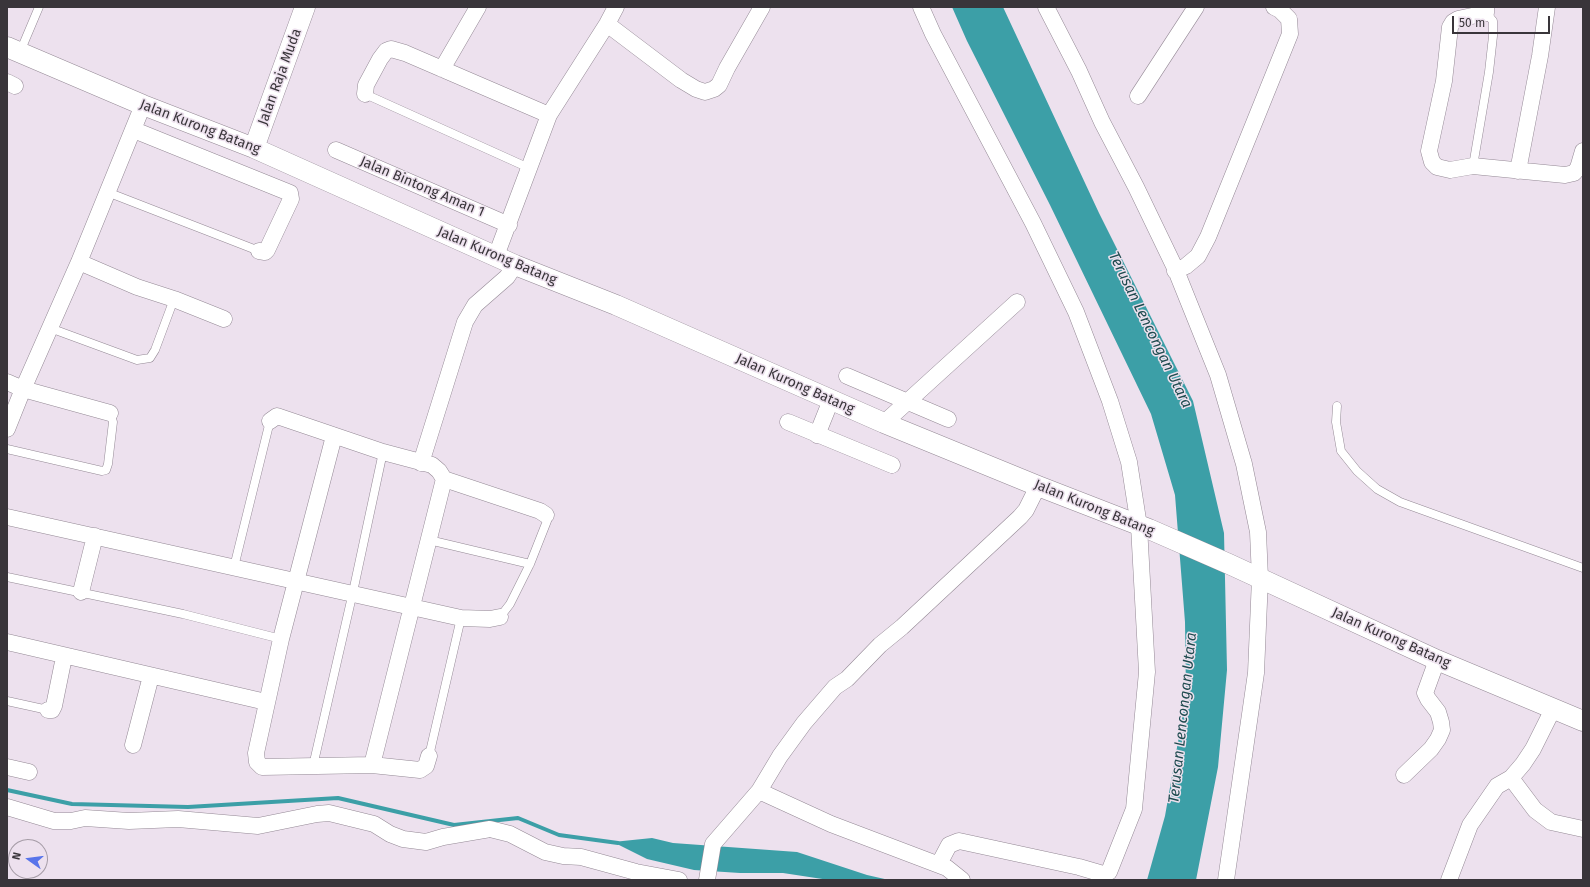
<!DOCTYPE html>
<style>
body{margin:0}
#map{position:relative;width:1590px;height:887px;overflow:hidden;background:#ede1ee;font-family:"Fira Sans",sans-serif}
canvas{display:block}
.frame{position:absolute;inset:0;border:8px solid #39353a;pointer-events:none}
.north{position:absolute;left:8px;top:839px;width:40px;height:40px;box-sizing:border-box;background:#ede1ee;border:1px solid #a59ca6;border-radius:50%;rotate:284deg;font-size:11px;font-weight:700;line-height:16px;text-align:center;color:#39353a}
.north::after{content:'';display:block;margin:auto;width:14px;height:18px;background:#5874ea;clip-path:polygon(50% 0,100% 100%,50% 72%,0 100%)}
.scale{position:absolute;left:1452px;top:16px;width:98px;height:18px;box-sizing:border-box;border:2px solid #39353a;border-top:0;padding-left:5px;font-size:12px;line-height:14px;white-space:nowrap;color:#39353a;-webkit-text-stroke:3px #ede1ee;paint-order:stroke}
</style>
<div id="map">
<canvas width="1590" height="887"></canvas>
<div class="frame"></div>
<div class="north">N</div>
<div class="scale">50 m</div>
</div>
<script>
const ctx = document.querySelector('canvas').getContext('2d');
ctx.lineJoin = 'round';
function fill(path, color) { ctx.fillStyle = color; ctx.fill(path, 'evenodd'); }
const toPath = rows => new Path2D(rows.map(r => 'M' + r).join(''));
function trace(path, color, width, dash) { ctx.strokeStyle = color; ctx.lineWidth = width; ctx.lineCap = dash ? 'butt' : 'round'; ctx.setLineDash(dash || []); ctx.stroke(path); }
function label(font, color, halo, rows, align = 'center') {
  ctx.font = font + ' "Fira Sans",sans-serif'; ctx.lineWidth = 3; ctx.setLineDash([]); ctx.textBaseline = 'middle'; ctx.strokeStyle = halo; ctx.fillStyle = color; for (const [text, x, y, turn = 0] of rows) {
    ctx.save(); ctx.translate(x, y); ctx.rotate((+turn || 0) * Math.PI / 180); ctx.textAlign = isNaN(turn) ? turn : align; if (halo) ctx.strokeText(text, 0, 0); ctx.fillText(text, 0, 0); ctx.restore();
  }
}
const water = toPath([
 [952,7,1003,7,1099,213,1193,401,1224,533,1227,670,1218,767,1196,880,1147,880,1165,816,1186,696,1185,622,1175,495,1151,414,1050,205,967,41],
 [652,838,673,843,797,852,867,875,889,880,829,880,783,873,740,873,694,870,647,859,613,842]
]);
const stream = toPath([
 [7,790,72,804,188,807,338,798,454,825,518,818,559,835,618,843]
]);
const service = toPath([
 [20,52,39,7],
 [365,94,529,168],
 [1473,166,1489,72,1493,36,1493,21,1486,13],
 [107,192,259,251],
 [50,328,137,360,150,358,155,350,174,299],
 [1337,406,1336,422,1341,451,1357,471,1377,489,1400,502,1583,568],
 [7,449,102,471,106,470,108,464,113,422,110,413],
 [429,540,530,564],
 [234,567,270,421],
 [7,577,183,614,281,639],
 [500,617,510,604,530,564,547,521,546,515],
 [7,701,48,710],
 [429,756,461,618],
 [313,766,353,592,383,452]
]);
const minor = toPath([
 [921,7,933,34,1033,223,1076,312,1110,401,1129,462,1139,526,1147,672,1134,809,1109,872,1103,874,1079,867,959,841,949,845,939,864],
 [1046,7,1079,71,1102,122,1136,187,1175,268,1218,375,1244,464,1258,532,1260,578,1256,673,1226,880],
 [1486,7,1486,13,1458,19,1453,22,1450,27,1444,81,1429,151,1432,162,1437,167,1450,170,1473,166,1565,175,1574,173,1578,168,1583,151],
 [607,24,681,80,696,89,705,92,714,89,719,85,727,68,762,7],
 [442,69,478,7],
 [7,82,15,86],
 [365,94,366,85,380,59,386,51,391,49,405,53,549,115],
 [1138,96,1196,7],
 [134,130,290,193,291,199,267,250,265,252,259,251],
 [336,150,509,225],
 [1518,171,1540,56,1547,7],
 [496,256,549,115,607,24,616,7],
 [79,262,137,287,174,299,224,319],
 [1175,271,1186,266,1198,256,1208,237,1290,34,1289,19,1280,10,1274,7],
 [847,376,948,419],
 [7,382,23,389,110,413],
 [270,421,277,416,383,452,432,465,439,471,444,479,540,511,546,515],
 [788,422,892,465],
 [884,423,1017,302],
 [7,429,23,389,79,262,143,105],
 [817,435,831,400],
 [334,436,281,639,256,753,257,762,262,767,372,765,420,770,426,766,429,756],
 [421,463,465,322,475,305,507,277,515,265],
 [7,517,461,618,490,619,500,617],
 [81,592,95,536],
 [7,642,266,702],
 [1553,709,1533,749,1523,764,1511,778,1535,810,1551,822,1583,829],
 [48,710,52,710,54,706,64,657],
 [133,745,151,676],
 [372,765,444,479],
 [7,767,29,772],
 [1404,775,1431,749,1438,739,1442,730,1441,722,1438,712,1428,699,1425,693,1437,660],
 [7,807,54,821,71,821,85,818,129,821,178,819,258,826,317,814,329,813,374,824,390,834,403,839,426,842,443,837,490,829,510,834,545,852,563,856,581,857,636,872,679,880],
 [707,880,713,844,759,791],
 [962,880,947,868,831,824,759,791,780,756,804,723,835,687,847,679,880,645,902,627,1020,517,1026,510,1038,486],
 [1449,880,1470,825,1497,786,1511,778]
]);
const tertiary = toPath([
 [7,47,143,105,254,148,515,265,616,305,884,423,1038,486,1149,529,1229,564,1437,660,1583,721],
 [254,148,305,7]
]);
const streetNames = [
 ["Jalan Raja Muda",280,77,-70],
 ["Jalan Kurong Batang",200,127,21],
 ["Jalan Bintong Aman 1",422,187,23],
 ["Jalan Kurong Batang",497,256,23],
 ["Jalan Kurong Batang",795,384,24],
 ["Jalan Kurong Batang",1094,508,22],
 ["Jalan Kurong Batang",1391,638,24]
];
const waterNames = [
 ["Terusan Lencongan Utara",1150,330,64],
 ["Terusan Lencongan Utara",1183,718,-84]
];
fill(water, '#3c9fa7');
trace(stream, '#3c9fa7', 4);
trace(service, '#948995', 9);
trace(minor, '#948995', 17);
trace(tertiary, '#948995', 21);
trace(service, '#fff', 8);
trace(minor, '#fff', 16);
trace(tertiary, '#fff', 20);
label('14px', '#39353a', '#ede1ee', streetNames);
label('italic 15px', '#1f4b4f', '#ede1ee', waterNames);
</script>
